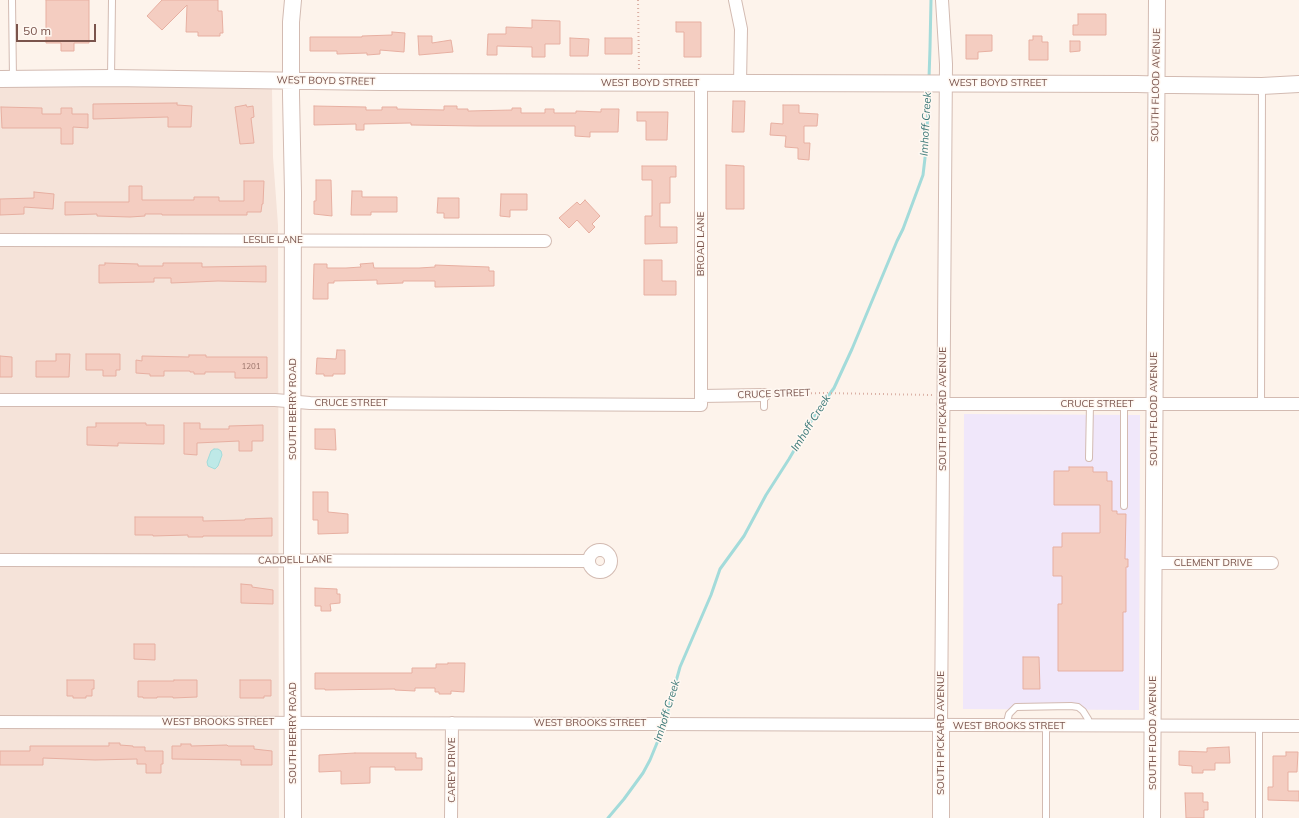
<!DOCTYPE html>
<style>
body{margin:0}
#map{position:relative;width:1299px;height:818px;overflow:hidden;background:#fdf3eb;font-family:Mulish,sans-serif}
canvas{display:block}
.scale{position:absolute;left:16px;top:24px;width:80px;height:18px;box-sizing:border-box;border:2px solid #7a544c;border-top:0;padding-left:5px;font-size:12px;line-height:14px;white-space:nowrap;color:#7a544c;-webkit-text-stroke:3px #fff8f2;paint-order:stroke}
</style>
<div id="map">
<canvas width="1299" height="818"></canvas>
<div class="scale">50 m</div>
</div>
<script>
const ctx = document.querySelector('canvas').getContext('2d');
ctx.lineJoin = 'round';
function fill(path, color) { ctx.fillStyle = color; ctx.fill(path, 'evenodd'); }
const toPath = rows => new Path2D(rows.map(r => 'M' + r).join(''));
function trace(path, color, width, dash) { ctx.strokeStyle = color; ctx.lineWidth = width; ctx.lineCap = dash ? 'butt' : 'round'; ctx.setLineDash(dash || []); ctx.stroke(path); }
function label(font, color, halo, rows, align = 'center') {
  ctx.font = font + ' Mulish,sans-serif'; ctx.lineWidth = 3; ctx.setLineDash([]); ctx.textBaseline = 'middle'; ctx.strokeStyle = halo; ctx.fillStyle = color; for (const [text, x, y, turn = 0] of rows) {
    ctx.save(); ctx.translate(x, y); ctx.rotate((+turn || 0) * Math.PI / 180); ctx.textAlign = isNaN(turn) ? turn : align; if (halo) ctx.strokeText(text, 0, 0); ctx.fillText(text, 0, 0); ctx.restore();
  }
}
const residential = toPath([
 [0,86,181,87,272,89,273,157,278,225,279,818,0,818]
]);
const education = toPath([
 [964,414,1140,415,1139,710,963,709]
]);
const water = toPath([
 [214,449,218,449,221,451,222,455,218,466,215,469,208,466,207,462,211,451,214,449]
]);
const stream = toPath([
 [929,78,930,48,931,0],
 [665,721,680,667,711,595,720,569,744,536,766,495,789,459,816,413,834,388,852,349,897,241,903,229,923,175,927,141,928,88],
 [608,818,624,799,643,773,650,760,664,726]
]);
const building = toPath([
 [46,0,89,0,89,43,74,43,74,51,61,51,61,43,46,43,46,0],
 [162,0,218,0,218,11,222,11,223,33,220,33,220,36,198,36,198,32,186,32,187,5,162,30,147,16,162,0],
 [1078,14,1106,14,1106,35,1073,35,1073,25,1078,25,1078,14],
 [532,20,560,21,560,44,545,44,545,57,532,57,532,47,497,46,497,55,487,55,488,34,506,34,506,27,532,28,532,20],
 [676,22,701,22,701,57,684,57,684,32,676,32,676,22],
 [392,32,405,33,404,52,380,50,380,54,367,55,367,53,337,54,337,51,310,51,310,37,362,37,362,36,392,35,392,32],
 [966,35,992,35,992,51,978,52,978,59,966,59,966,35],
 [418,36,432,36,432,43,451,40,453,52,419,55,418,36],
 [1033,36,1042,36,1042,42,1048,42,1048,60,1029,60,1029,40,1033,40,1033,36],
 [570,38,589,39,588,56,570,56,570,38],
 [605,38,632,38,632,54,605,54,605,38],
 [1070,41,1080,41,1080,51,1070,52,1070,41],
 [733,101,745,101,744,132,732,132,733,101],
 [177,103,177,105,192,106,191,127,168,127,168,117,93,119,93,104,177,103],
 [246,105,247,107,253,106,254,117,251,118,254,143,240,144,235,107,246,105],
 [783,105,799,105,799,113,818,114,817,126,804,126,804,143,810,143,809,160,798,159,798,148,785,147,786,136,770,135,771,123,783,124,783,105],
 [314,106,366,107,366,110,382,110,382,107,397,107,397,109,444,110,444,106,457,106,457,109,468,109,468,111,512,110,512,108,521,108,521,113,545,113,545,109,554,109,554,113,576,113,576,111,601,112,601,109,619,109,618,132,590,132,590,137,575,136,575,126,477,126,411,125,411,123,364,124,364,130,356,130,356,124,314,125,314,106],
 [1,107,42,108,42,114,61,114,61,108,72,108,72,114,88,114,88,128,73,127,73,144,61,144,61,128,2,128,1,107],
 [637,112,668,112,667,140,646,140,646,121,637,121,637,112],
 [726,165,744,166,744,209,726,209,726,165],
 [642,166,676,166,676,177,670,177,670,203,660,203,660,227,677,227,677,243,645,244,645,216,652,216,652,180,642,180,642,166],
 [316,180,331,180,332,216,314,214,314,201,316,201,316,180],
 [244,181,264,181,263,204,262,204,261,212,247,212,247,215,162,215,162,214,145,214,145,216,130,217,97,216,97,214,65,215,65,202,129,202,129,186,142,186,142,200,194,200,194,197,219,197,219,201,244,201,244,181],
 [352,191,362,191,362,197,397,197,397,212,371,212,371,215,351,215,352,191],
 [34,192,54,194,53,209,24,207,24,214,0,215,0,199,34,198,34,192],
 [501,194,527,194,527,210,510,210,510,217,500,216,501,194],
 [438,198,459,198,459,218,444,218,444,213,437,213,438,198],
 [585,200,600,216,592,224,595,227,589,233,577,220,569,228,559,218,577,202,580,205,585,200],
 [644,260,662,260,662,281,676,281,676,295,644,295,644,260],
 [105,263,138,264,138,266,163,266,163,263,202,263,202,267,266,266,266,282,218,281,171,283,171,278,154,278,154,282,99,283,99,265,105,265,105,263],
 [373,263,374,268,419,268,435,267,435,265,489,267,489,271,494,271,494,286,435,287,435,281,403,281,403,283,377,284,377,280,334,281,334,283,328,283,328,299,313,299,314,264,327,264,327,268,346,268,361,267,360,264,373,263],
 [337,350,345,350,345,374,333,374,333,376,324,376,324,374,316,374,317,358,336,359,337,350],
 [56,354,70,354,69,377,36,377,36,361,56,361,56,354],
 [86,354,120,354,120,370,116,370,116,376,103,376,103,370,86,370,86,354],
 [189,355,206,355,206,357,267,357,267,378,235,378,235,372,205,372,205,374,194,374,194,372,190,372,190,371,164,371,164,376,150,376,150,374,136,373,136,360,142,361,142,356,189,357,189,355],
 [0,356,12,357,12,377,0,377,0,356],
 [96,423,146,423,146,425,164,425,164,444,118,443,118,446,87,445,87,427,96,427,96,423],
 [184,423,200,423,200,429,229,429,229,426,263,425,263,441,252,441,252,451,239,451,239,441,197,443,197,455,184,454,184,423],
 [315,429,335,429,336,450,315,449,315,429],
 [1069,467,1093,467,1093,472,1107,472,1107,481,1112,481,1112,511,1117,511,1117,514,1126,514,1125,559,1128,559,1128,567,1126,567,1126,612,1123,612,1123,671,1058,671,1058,604,1062,604,1062,576,1053,576,1053,547,1062,547,1062,533,1100,533,1100,505,1054,505,1054,471,1069,471,1069,467],
 [313,492,328,492,328,512,348,514,348,533,318,534,318,520,313,520,313,492],
 [135,517,203,517,203,521,245,520,245,519,272,518,272,536,203,536,203,537,188,537,188,535,153,536,153,535,135,535,135,517],
 [241,584,252,585,252,587,273,590,273,604,241,603,241,584],
 [315,588,337,589,337,594,340,594,340,603,330,604,331,611,321,611,321,606,315,606,315,588],
 [134,644,155,644,155,660,134,659,134,644],
 [1023,657,1039,657,1040,689,1023,689,1023,657],
 [448,663,465,663,464,692,451,691,451,694,439,694,439,692,435,692,435,688,415,688,415,691,395,690,395,689,325,690,325,689,315,689,315,673,412,673,412,668,436,668,436,664,448,664,448,663],
 [67,680,94,680,94,689,92,689,92,696,86,696,86,698,73,698,73,696,67,696,67,680],
 [174,680,197,680,197,697,173,698,173,697,157,697,157,698,143,698,143,697,138,697,138,681,174,681,174,680],
 [240,680,271,680,271,696,264,696,264,698,240,698,240,680],
 [109,743,120,743,120,745,133,746,133,747,145,747,145,751,163,751,163,764,161,764,161,773,146,773,146,764,137,764,137,759,95,760,43,758,43,765,0,765,0,751,30,751,30,746,109,746,109,743],
 [181,744,191,744,191,746,227,745,228,746,254,746,254,749,272,751,272,765,241,765,241,760,172,759,172,746,181,746,181,744],
 [1229,747,1230,763,1215,763,1215,770,1203,770,1203,773,1192,773,1192,766,1179,765,1179,751,1207,752,1207,748,1229,747],
 [1286,752,1298,752,1297,772,1288,772,1288,791,1299,791,1299,801,1268,800,1268,787,1273,787,1273,756,1286,756,1286,752],
 [355,753,416,753,416,758,422,758,422,770,395,770,395,767,370,767,370,783,341,784,341,771,319,772,319,755,355,753],
 [1185,793,1203,793,1203,802,1208,802,1208,810,1204,810,1204,818,1186,818,1185,793]
]);
const path = toPath([
 [638,0,639,71],
 [775,394,823,393,933,395]
]);
const service = toPath([
 [12,0,13,79],
 [111,77,112,0],
 [764,395,764,407],
 [1261,404,1262,86],
 [1089,458,1090,404],
 [1124,506,1124,404],
 [1006,726,1009,714,1016,707,1071,706,1078,707,1083,711,1088,719,1090,726],
 [1046,818,1046,726],
 [1259,818,1259,726]
]);
const minor = toPath([
 [735,0,741,29,740,83],
 [0,240,545,241],
 [701,396,764,395],
 [0,400,275,400,310,403,701,405,701,83],
 [943,404,1299,404],
 '589 561a11 11 0 1 1 22 0a11 11 0 1 1-22 0Z',
 [0,560,589,561],
 [1154,563,1272,563],
 [0,722,1299,726],
 [941,725,946,64,942,0],
 [451,818,452,723]
]);
const tertiary = toPath([
 [0,79,111,78,380,82,1137,84,1173,85,1262,86,1299,84],
 [293,818,292,561,293,193,291,95,291,22,293,0],
 [941,818,941,725],
 [1152,818,1157,0]
]);
const numberNames = [
 ["1201",251,367]
];
const streetNames = [
 ["WEST BOYD STREET",326,81,1],
 ["WEST BOYD STREET",650,83],
 ["WEST BOYD STREET",998,83],
 ["SOUTH FLOOD AVENUE",1156,85,-89],
 ["LESLIE LANE",273,240],
 ["BROAD LANE",701,244,-90],
 ["CRUCE STREET",774,394,-2],
 ["CRUCE STREET",351,403],
 ["CRUCE STREET",1097,404],
 ["SOUTH BERRY ROAD",293,409,-90],
 ["SOUTH PICKARD AVENUE",943,409,-90],
 ["SOUTH FLOOD AVENUE",1154,409,-90],
 ["CADDELL LANE",295,560,-1],
 ["CLEMENT DRIVE",1213,563],
 ["WEST BROOKS STREET",218,722],
 ["WEST BROOKS STREET",590,723],
 ["WEST BROOKS STREET",1009,726],
 ["SOUTH BERRY ROAD",293,733,-90],
 ["SOUTH PICKARD AVENUE",941,733,-90],
 ["SOUTH FLOOD AVENUE",1153,733,-90],
 ["CAREY DRIVE",452,770,-90]
];
const waterNames = [
 ["Imhoff Creek",926,124,-87],
 ["Imhoff Creek",811,423,-58],
 ["Imhoff Creek",667,711,-73]
];
fill(residential, '#f5e3d9');
fill(education, '#f0e7fa');
fill(water, '#bee9e7');
trace(water, '#a3dbda', 1);
trace(stream, '#a3dbda', 3);
fill(building, '#f4cdc1');
trace(building, '#e7afa1', 1);
trace(service, '#d3bbb2', 8);
trace(minor, '#d3bbb2', 14);
trace(tertiary, '#d3bbb2', 18);
trace(path, '#daafa3', 2, [1, 3]);
trace(service, '#fff', 6);
trace(minor, '#fff', 12);
trace(tertiary, '#fff', 16);
label('8px', '#987269', null, numberNames);
label('10px', '#7a544c', '#fff8f2', streetNames);
label('italic 11px', '#3b7877', '#fff8f2', waterNames);
</script>
